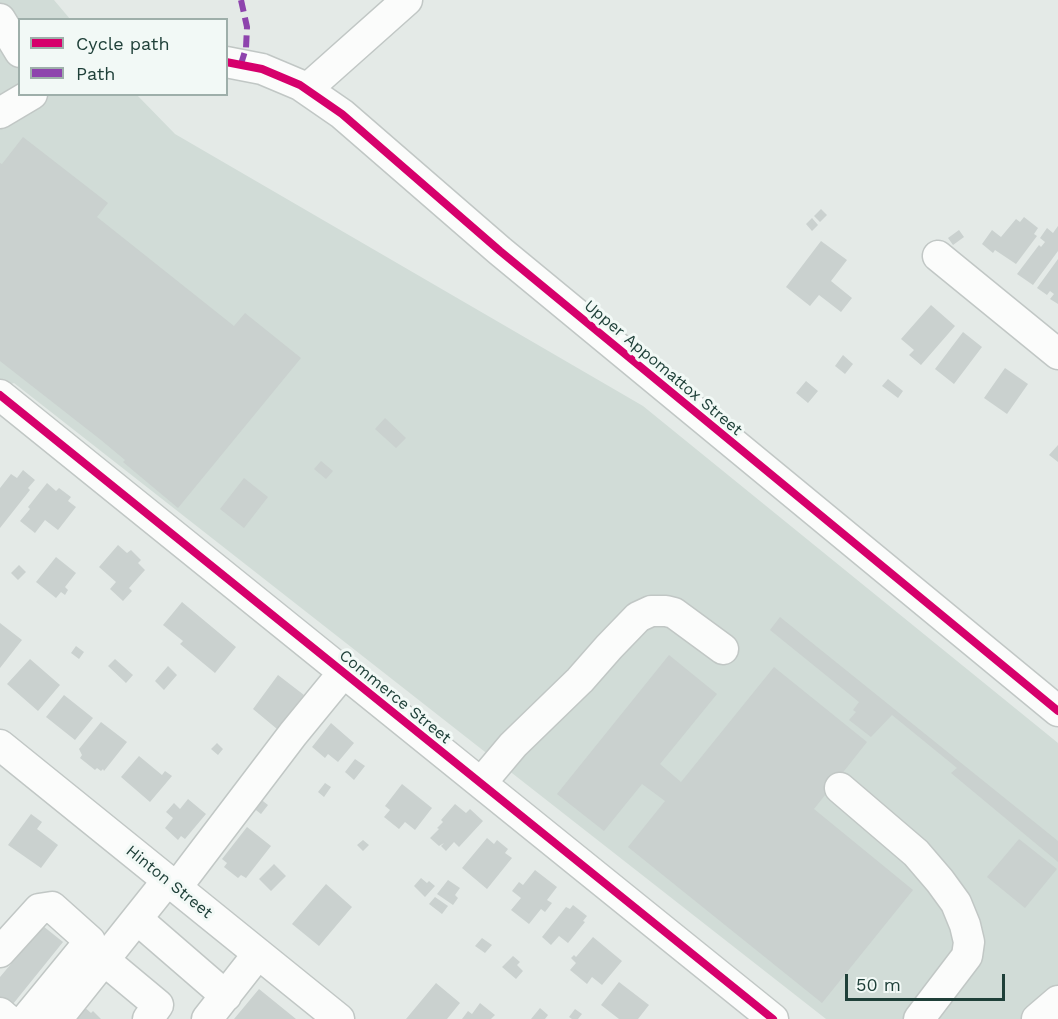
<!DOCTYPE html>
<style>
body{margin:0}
#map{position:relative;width:1058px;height:1019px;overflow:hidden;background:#e4eae7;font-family:"Work Sans",sans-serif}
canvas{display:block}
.legend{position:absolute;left:18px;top:18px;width:210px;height:78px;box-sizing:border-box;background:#f2f9f6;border:2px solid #9eafaa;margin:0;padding:8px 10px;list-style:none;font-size:18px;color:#1f4039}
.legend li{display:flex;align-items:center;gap:12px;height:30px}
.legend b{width:30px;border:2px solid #9eafaa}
.scale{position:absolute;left:845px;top:974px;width:160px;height:27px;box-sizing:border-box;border:3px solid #1f4039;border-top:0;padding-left:8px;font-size:18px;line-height:21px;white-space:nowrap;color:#1f4039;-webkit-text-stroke:4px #f2f9f6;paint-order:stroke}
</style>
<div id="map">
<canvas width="1058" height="1019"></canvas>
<ul class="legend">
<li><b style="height:8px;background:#d6006c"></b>Cycle path</li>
<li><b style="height:8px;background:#8e44ad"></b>Path</li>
</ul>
<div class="scale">50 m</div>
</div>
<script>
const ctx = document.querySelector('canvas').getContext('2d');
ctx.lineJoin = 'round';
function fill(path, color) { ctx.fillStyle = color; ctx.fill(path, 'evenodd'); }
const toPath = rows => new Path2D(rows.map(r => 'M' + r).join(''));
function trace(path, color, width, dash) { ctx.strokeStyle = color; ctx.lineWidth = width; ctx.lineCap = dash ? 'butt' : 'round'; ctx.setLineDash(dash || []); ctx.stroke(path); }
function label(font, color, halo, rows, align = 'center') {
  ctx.font = font + ' "Work Sans",sans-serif'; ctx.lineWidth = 6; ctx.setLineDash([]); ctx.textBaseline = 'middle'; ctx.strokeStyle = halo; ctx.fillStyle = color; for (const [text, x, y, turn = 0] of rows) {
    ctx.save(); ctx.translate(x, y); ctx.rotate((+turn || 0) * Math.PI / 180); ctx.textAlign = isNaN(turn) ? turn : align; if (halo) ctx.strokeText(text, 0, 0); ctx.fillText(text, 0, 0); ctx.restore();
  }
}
const built = toPath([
 [0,0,54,0,70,19,20,20,20,94,137,95,175,134,643,406,1058,743,1058,1019,826,1019,14,383,0,388]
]);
const building = toPath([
 [23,137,108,203,97,217,234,326,245,313,301,358,178,508,123,462,125,460,101,440,0,361,0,163,2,164],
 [821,209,827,215,820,222,814,216],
 [1024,217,1038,228,1034,234,1037,236,1016,264,995,250,993,253,982,244,992,230,1001,237,1016,219,1020,222],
 [812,218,818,225,812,231,806,224],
 [1058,226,1058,251,1033,285,1017,274,1039,245,1041,247,1045,242,1040,238,1047,228,1053,233],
 [959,230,964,237,953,245,948,238],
 [821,241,847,260,831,281,852,298,841,312,819,295,810,306,786,287],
 [1058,259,1058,304,1050,299,1054,294,1050,291,1047,295,1037,288],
 [931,305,955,326,921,365,909,355,914,350,901,339],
 [963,332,982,347,954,384,935,369],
 [843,355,853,364,845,374,835,366],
 [1005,368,1028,384,1007,414,984,398],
 [888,379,903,391,898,398,882,386],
 [806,381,818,391,808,403,796,393],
 [385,418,406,438,396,448,375,429],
 [1058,445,1058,462,1049,455],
 [321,461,333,471,326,479,314,469],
 [23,470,35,480,28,488,30,490,0,528,0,488,11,474,17,478],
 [244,478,268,497,244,528,220,509],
 [47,483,56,491,59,488,71,497,68,501,76,507,58,530,45,520,35,533,20,521,30,509,28,507],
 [118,545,127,553,131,550,141,560,138,563,145,570,129,588,132,591,123,601,110,589,116,582,99,567],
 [56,557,76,573,65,587,68,590,65,595,61,592,56,598,36,582],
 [19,565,26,572,18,580,11,573],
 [182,602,236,647,215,673,180,644,183,641,163,625],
 [780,617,1058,841,1058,862,951,773,957,768,892,715,871,737,849,720,856,712,853,710,859,702,770,630],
 [0,623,22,640,0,668],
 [76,646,84,652,79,659,71,653],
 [669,655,717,694,660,764,681,782,774,667,867,742,814,809,913,890,822,1003,628,847,665,801,642,784,604,831,557,794],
 [30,659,60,685,38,711,7,684],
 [115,659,133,675,126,683,108,666],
 [168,666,177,675,164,690,155,681],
 [278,675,304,695,277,729,253,709],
 [64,695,93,718,75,740,46,717],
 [101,722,127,742,104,771,103,769,101,771,97,768,95,770,80,758,82,755,79,749],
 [331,723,354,743,338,762,328,754,325,758,312,747],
 [217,743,223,749,218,755,211,749],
 [139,756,162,775,165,771,172,776,150,802,121,777],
 [355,759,365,766,354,780,345,772],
 [325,783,331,787,324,797,318,792],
 [402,784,432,808,415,830,405,822,399,829,384,817,390,810,385,806],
 [259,798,268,805,261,814,252,807],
 [188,799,206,814,185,839,181,836,178,840,165,828,173,818,166,812,174,803,180,809],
 [455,804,466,813,470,809,483,821,459,847,454,842,446,851,441,846,444,843,439,846,430,838,439,829,437,828,443,822,441,820],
 [31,814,42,822,37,829,58,845,41,868,8,845],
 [247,827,271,846,246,878,241,875,238,878,224,867,227,863,222,859],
 [487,838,494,844,497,840,508,849,505,853,512,858,487,889,462,868],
 [1019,839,1057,869,1025,908,987,877],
 [363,840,369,845,363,851,357,845],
 [274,864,286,876,271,891,259,879],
 [535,870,557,887,547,900,552,903,545,912,541,909,529,924,511,910,521,898,512,891,519,882,523,885],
 [421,878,427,883,429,881,435,886,425,897,414,886],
 [448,880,460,888,455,895,458,898,453,905,437,894],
 [326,884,352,907,319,946,292,924],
 [435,897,448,906,442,914,429,904],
 [573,905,587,916,583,921,585,922,568,943,559,936,551,945,542,937,566,907,570,909],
 [43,926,63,942,13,1004,9,1001,7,1003,0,997,0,977],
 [593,937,622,961,602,985,592,977,587,984,570,970,576,963,571,958,574,955,576,957],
 [482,938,492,945,485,953,475,946],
 [513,956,520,962,517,965,523,971,516,979,502,967],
 [619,982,649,1005,638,1019,619,1019,601,1005],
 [436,983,460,1003,447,1019,406,1019],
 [259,989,296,1019,234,1019],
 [480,1003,495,1015,491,1019,462,1019,468,1011,472,1014],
 [82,1005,91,1013,93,1011,101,1019,63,1019],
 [540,1008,548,1015,545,1019,531,1019],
 [575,1009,582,1014,578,1019,572,1019,569,1017]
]);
const minor = toPath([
 [0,19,20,52],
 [226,62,262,69,300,85,342,114,500,251,1058,711],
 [307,89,407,0],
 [0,113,32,94],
 [938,256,1058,354],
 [0,395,773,1019],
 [0,745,339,1019],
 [481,783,513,745,580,680,609,647,638,617,651,611,666,611,674,613,723,649],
 [840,788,916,853,940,881,956,903,965,925,969,942,967,956,919,1019],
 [176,888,293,734,343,673],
 [137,919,226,996],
 [0,952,39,909,52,907,90,941,26,1019],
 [104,960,158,1005,148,1019],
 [0,1013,7,1019],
 [57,1019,167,881],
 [207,1019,258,954],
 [1037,1019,1058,1001]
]);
const quiet = toPath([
 [241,0,247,27,246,48,241,64]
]);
const cycleway = toPath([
 [226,62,262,69,300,85,342,114,500,251,1058,711],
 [0,395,773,1019]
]);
const streetNames = [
 ["Upper Appomattox Street",663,368,40],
 ["Commerce Street",395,697,39],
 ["Hinton Street",169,882,39]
];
fill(built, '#d1dcd7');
fill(building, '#cad1cf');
trace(minor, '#c1c7c5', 33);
trace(minor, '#fbfcfb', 30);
trace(quiet, '#8e44ad', 6, [12, 6]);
trace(cycleway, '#d6006c', 8);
label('16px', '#1f4039', '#f2f9f6', streetNames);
</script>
